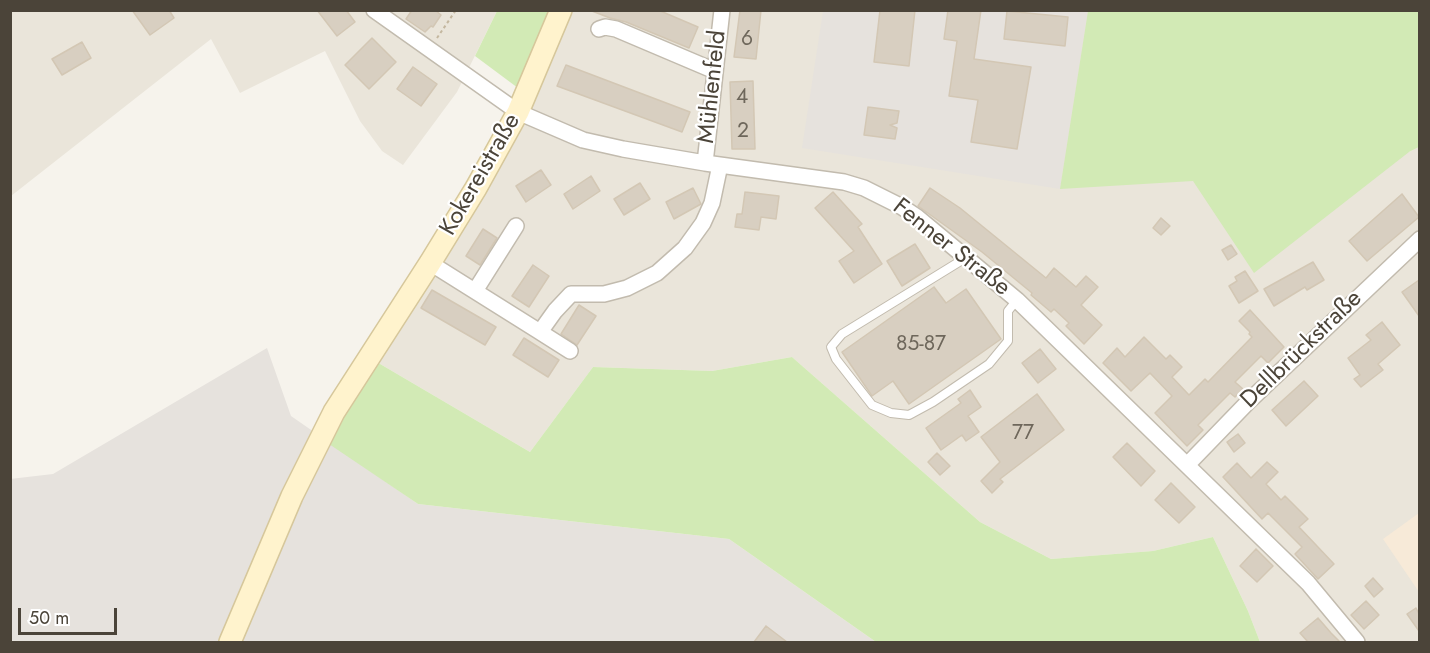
<!DOCTYPE html>
<meta charset="utf-8">
<style>
body{margin:0}
#map{position:relative;width:1430px;height:653px;overflow:hidden;background:#f6f3ec;font-family:Jost,sans-serif}
canvas{display:block}
.frame{position:absolute;inset:0;border:12px solid #4b4439;pointer-events:none}
.scale{position:absolute;left:18px;top:608px;width:99px;height:27px;box-sizing:border-box;border:3px solid #4b4439;border-top:0;padding-left:8px;font-size:18px;line-height:21px;white-space:nowrap;color:#4b4439;-webkit-text-stroke:4px #fff;paint-order:stroke}
</style>
<div id="map">
<canvas width="1430" height="653"></canvas>
<div class="frame"></div>
<div class="scale">50 m</div>
</div>
<script>
const ctx = document.querySelector('canvas').getContext('2d');
ctx.lineJoin = 'round';
function fill(path, color) { ctx.fillStyle = color; ctx.fill(path, 'evenodd'); }
const toPath = rows => new Path2D(rows.map(r => 'M' + r).join(''));
function trace(path, color, width, dash) { ctx.strokeStyle = color; ctx.lineWidth = width; ctx.lineCap = dash ? 'butt' : 'round'; ctx.setLineDash(dash || []); ctx.stroke(path); }
function label(font, color, halo, rows, align = 'center') {
  ctx.font = font + ' Jost,sans-serif'; ctx.lineWidth = 4.5; ctx.setLineDash([]); ctx.textBaseline = 'middle'; ctx.strokeStyle = halo; ctx.fillStyle = color; for (const [text, x, y, turn = 0] of rows) {
    ctx.save(); ctx.translate(x, y); ctx.rotate((+turn || 0) * Math.PI / 180); ctx.textAlign = isNaN(turn) ? turn : align; if (halo) ctx.strokeText(text, 0, 0); ctx.fillText(text, 0, 0); ctx.restore();
  }
}
const residential = toPath([
 [11,11,497,11,457,92,403,165,382,151,360,121,325,51,240,93,211,39,11,196],
 [568,11,1270,11,1409,152,1419,147,1419,642,1260,642,1248,611,1213,537,1153,551,1051,559,980,522,792,357,712,371,593,367,530,452,375,361]
]);
const commercial = toPath([
 [1419,513,1419,592,1383,539]
]);
const industrial = toPath([
 [823,11,1088,11,1060,189,802,148],
 [267,348,291,416,418,504,729,539,876,642,11,642,10,479,53,474]
]);
const green = toPath([
 [497,11,553,11,518,88,475,56],
 [1088,11,1419,11,1419,147,1409,152,1254,273,1193,181,1060,189],
 [792,357,980,522,1051,559,1153,551,1213,537,1248,611,1260,642,876,642,729,539,418,504,329,444,375,361,530,452,593,367,712,371]
]);
const building = toPath([
 [132,10,169,10,174,18,150,35,132,10],
 [317,10,346,10,355,22,337,36,317,10],
 [412,10,435,10,441,15,433,27,431,26,425,32,406,19,412,10],
 [658,10,698,27,689,48,626,22,610,18,592,11,658,10],
 [740,10,761,10,756,59,734,57,740,10],
 [880,10,915,10,909,66,874,62,880,10],
 [948,10,981,10,974,59,1031,67,1017,149,971,142,978,100,949,96,957,41,944,39,948,10],
 [1007,11,1068,17,1065,46,1004,39,1007,11],
 [372,38,396,62,369,89,345,65,372,38],
 [82,42,91,58,62,75,52,59,82,42],
 [566,65,690,112,682,132,557,86,566,65],
 [413,67,437,84,421,106,397,89,413,67],
 [753,81,755,149,732,149,730,82,753,81],
 [868,107,899,111,897,123,890,125,897,128,895,139,864,135,868,107],
 [541,170,551,185,526,202,516,186,541,170],
 [591,176,600,191,573,209,564,194,591,176],
 [640,183,650,199,624,215,614,199,640,183],
 [693,188,701,204,674,219,666,202,693,188],
 [930,188,960,208,1046,278,1054,268,1076,287,1086,276,1098,287,1081,305,1102,325,1084,344,1066,326,1069,323,1054,309,1051,312,1031,295,1032,293,982,252,918,206,930,188],
 [745,192,779,196,776,219,761,217,759,230,735,227,737,214,742,214,745,192],
 [833,192,862,224,858,227,882,264,854,283,839,261,854,251,815,208,833,192],
 [1402,194,1419,217,1367,261,1349,241,1402,194],
 [1161,218,1170,226,1161,235,1153,228,1161,218],
 [483,229,497,238,480,265,466,256,483,229],
 [915,244,930,268,902,286,887,261,915,244],
 [1231,245,1237,254,1228,260,1222,250,1231,245],
 [1313,262,1324,280,1307,290,1305,287,1274,306,1264,289,1313,262],
 [533,265,549,276,529,307,512,296,533,265],
 [1245,271,1258,291,1239,303,1229,286,1237,281,1235,277,1245,271],
 [1419,280,1419,316,1402,292,1419,280],
 [934,287,946,303,966,289,1001,339,909,404,893,381,872,396,842,352,934,287],
 [432,290,496,327,485,345,421,308,432,290],
 [579,305,596,316,577,345,561,334,579,305],
 [1250,310,1284,347,1268,363,1261,356,1235,382,1243,389,1235,397,1230,393,1198,425,1203,430,1187,446,1155,413,1172,396,1150,373,1131,391,1103,363,1117,348,1125,357,1144,337,1166,359,1170,355,1182,367,1172,377,1189,395,1205,379,1208,382,1252,337,1249,334,1250,332,1239,321,1250,310],
 [1382,322,1400,345,1378,364,1383,370,1361,387,1354,379,1360,375,1348,358,1371,340,1366,335,1382,322],
 [524,338,559,360,548,377,513,355,524,338],
 [1040,349,1056,369,1038,383,1022,363,1040,349],
 [1304,381,1318,396,1286,426,1272,410,1304,381],
 [970,390,981,407,968,416,979,432,966,441,962,435,941,450,926,428,961,403,958,399,970,390],
 [1037,394,1064,430,1000,479,1003,482,992,493,981,481,1000,462,981,437,1037,394],
 [1238,434,1245,443,1234,452,1227,442,1238,434],
 [1127,443,1155,471,1141,486,1113,457,1127,443],
 [937,453,950,466,940,475,928,462,937,453],
 [1267,462,1278,472,1266,484,1281,500,1285,496,1308,519,1299,527,1334,564,1318,579,1295,554,1302,547,1268,513,1262,519,1223,477,1237,463,1251,478,1267,462],
 [1171,483,1195,507,1179,523,1155,500,1171,483],
 [1256,549,1273,566,1257,582,1240,566,1256,549],
 [1373,578,1383,589,1374,597,1365,586,1373,578],
 [1366,601,1379,615,1364,629,1351,615,1366,601],
 [1416,608,1419,614,1419,631,1407,614,1416,608],
 [1318,618,1331,633,1340,642,1308,642,1300,633,1318,618],
 [766,626,787,642,754,642,766,626]
]);
const path = toPath([
 [437,38,456,10]
]);
const lane = toPath([
 [967,257,842,334,831,347,836,359,872,405,891,413,909,415,933,402,989,364,1008,341,1008,311,1017,300]
]);
const street = toPath([
 [374,10,518,112,583,140,623,149,705,163,844,182,864,188,902,207,917,217,1017,300,1308,583,1357,642],
 [599,29,605,27,616,29,715,71],
 [705,163,722,10],
 [438,268,540,332,555,311,571,294,604,294,627,288,657,273,685,248,703,223,712,203,720,165],
 [475,291,516,226],
 [540,332,570,351],
 [1188,464,1248,402,1420,239]
]);
const secondary = toPath([
 [230,642,292,496,334,412,430,263,476,188,518,112,561,10]
]);
const numberNames = [
 ["6",747,40],
 ["4",742,98],
 ["2",743,132],
 ["85-87",921,345],
 ["77",1023,434]
];
const streetNames = [
 ["Mühlenfeld",713,87,-84],
 ["Kokereistraße",481,175,-60],
 ["Fenner Straße",951,248,38],
 ["Dellbrückstraße",1302,350,-44]
];
fill(residential, '#eae5da');
fill(commercial, '#f7ead8');
fill(industrial, '#e6e2dd');
fill(green, '#d2eab5');
fill(building, '#d8cfc1');
trace(building, '#d3c7b4', 1.5);
trace(lane, '#c2bbae', 10);
trace(street, '#c2bbae', 18);
trace(secondary, '#d6c79b', 24);
trace(path, '#c4b79f', 2, [3, 3]);
trace(lane, '#fff', 8);
trace(street, '#fff', 15);
trace(secondary, '#fff3cd', 21);
label('21px', '#6e675b', null, numberNames);
label('24px', '#4b4439', '#fff', streetNames);
</script>
